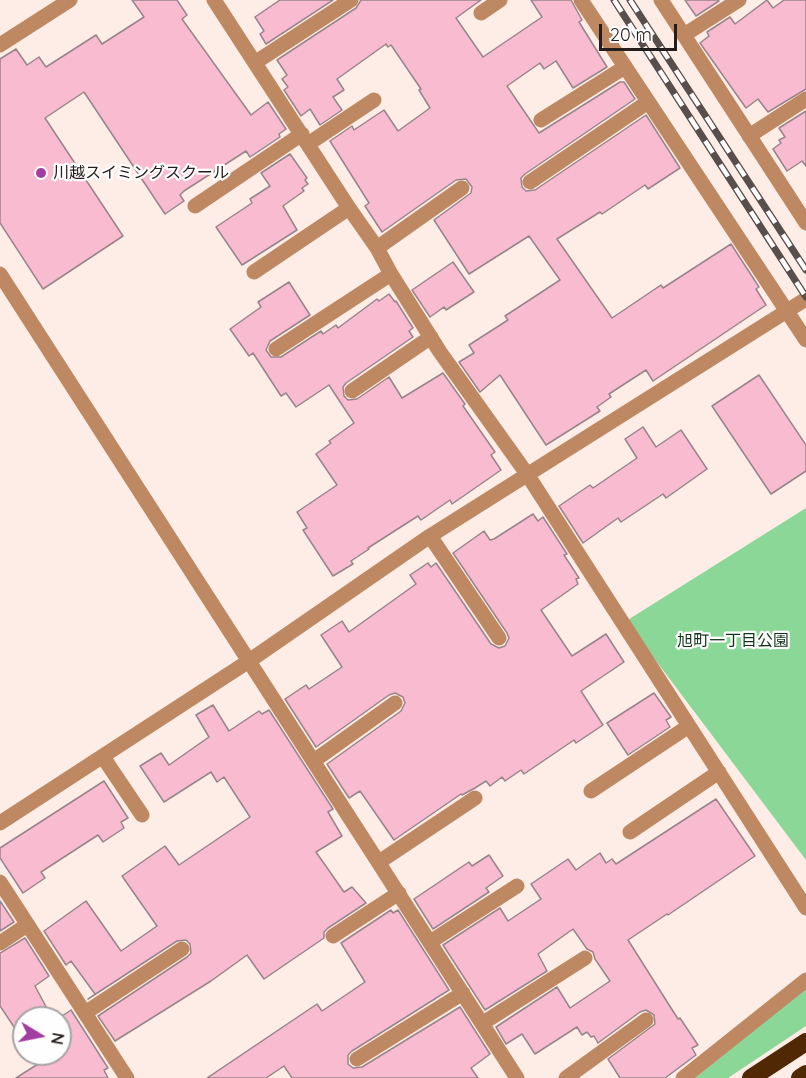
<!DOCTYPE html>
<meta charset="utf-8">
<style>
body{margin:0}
#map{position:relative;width:806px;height:1078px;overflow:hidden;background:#feede6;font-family:Quicksand,sans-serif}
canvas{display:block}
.north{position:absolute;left:12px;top:1006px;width:60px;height:60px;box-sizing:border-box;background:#fefefe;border:2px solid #a7a4a3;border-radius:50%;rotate:100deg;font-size:16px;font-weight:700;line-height:24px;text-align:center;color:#251d1b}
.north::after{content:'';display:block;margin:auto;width:21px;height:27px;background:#a43da1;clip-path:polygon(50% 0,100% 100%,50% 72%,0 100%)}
.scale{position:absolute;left:599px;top:24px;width:78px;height:27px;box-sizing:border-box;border:3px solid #251d1b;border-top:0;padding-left:8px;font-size:18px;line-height:21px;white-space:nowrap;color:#251d1b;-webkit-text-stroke:4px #fefefe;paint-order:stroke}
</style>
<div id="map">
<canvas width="806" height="1078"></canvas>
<div class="north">N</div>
<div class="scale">20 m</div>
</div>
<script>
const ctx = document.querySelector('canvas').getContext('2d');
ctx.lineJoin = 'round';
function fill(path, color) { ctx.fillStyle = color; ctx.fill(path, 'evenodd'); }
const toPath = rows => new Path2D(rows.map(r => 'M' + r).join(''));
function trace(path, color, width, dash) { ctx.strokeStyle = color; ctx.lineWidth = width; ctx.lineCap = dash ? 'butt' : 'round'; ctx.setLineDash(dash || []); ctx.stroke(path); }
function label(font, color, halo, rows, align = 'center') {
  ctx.font = font + ' Quicksand,"Noto Sans JP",sans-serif'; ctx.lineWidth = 4.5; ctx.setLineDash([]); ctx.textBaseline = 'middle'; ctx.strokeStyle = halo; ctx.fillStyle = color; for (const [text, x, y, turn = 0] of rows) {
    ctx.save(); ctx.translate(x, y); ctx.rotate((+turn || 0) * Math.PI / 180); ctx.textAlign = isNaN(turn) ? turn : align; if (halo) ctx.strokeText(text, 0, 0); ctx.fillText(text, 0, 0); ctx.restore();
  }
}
const green = toPath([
 [806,508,806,860,626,621],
 [806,988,806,1026,728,1078,695,1078]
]);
const building = toPath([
 [132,0,177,0,187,15,182,19,251,115,268,102,286,129,279,134,280,137,250,157,246,151,184,191,180,195,184,201,165,214,84,92,45,118,123,236,43,289,0,223,0,59,16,49,27,65,39,57,46,67,96,35,102,44,144,17,132,0],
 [280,0,333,0,266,44,260,34,264,31,255,17,280,0],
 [361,0,481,0,456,18,483,57,542,17,531,0,571,0,582,20,579,22,607,67,573,88,556,61,544,69,540,63,507,86,539,133,620,82,624,82,635,99,525,174,521,178,522,187,526,191,535,190,646,115,680,168,648,189,645,185,602,214,600,212,557,239,612,318,661,285,663,288,731,244,759,287,756,289,766,305,653,381,646,370,609,394,611,397,597,407,600,411,546,445,500,375,480,392,459,362,474,353,469,345,508,320,505,316,560,280,529,236,469,274,434,220,471,193,472,187,466,179,456,180,382,232,365,206,369,203,330,141,352,126,354,130,384,110,398,131,430,108,419,90,421,89,391,45,388,47,386,44,337,79,344,90,333,97,342,110,320,125,310,109,301,116,284,90,288,87,282,79,287,75,277,60,356,8,361,0],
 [685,0,718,0,719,1,696,16,685,0],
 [767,0,773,8,784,0,806,0,806,89,768,112,758,99,746,108,700,43,709,36,707,32,730,17,735,24,767,0],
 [806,111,806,166,802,161,787,171,773,149,781,143,779,140,785,137,779,128,806,111],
 [290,154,307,178,305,180,308,184,302,188,304,191,283,206,297,230,242,265,216,227,252,203,250,199,270,186,261,173,290,154],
 [453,262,474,292,446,310,444,307,430,317,412,290,453,262],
 [289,282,310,315,270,341,266,350,271,357,281,357,321,331,323,334,336,325,338,328,377,299,379,301,389,294,395,302,396,301,413,328,409,331,413,337,346,383,343,387,344,396,348,400,357,399,389,377,402,398,443,373,465,404,463,406,495,452,491,455,501,470,452,504,450,500,421,520,418,516,368,548,369,549,351,561,353,564,333,576,303,530,307,528,297,512,337,485,316,454,331,443,329,441,354,423,329,385,296,407,286,393,281,396,253,353,249,356,230,329,261,307,258,302,289,282],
 [759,375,806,445,806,471,771,494,712,406,759,375],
 [643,427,656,447,681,430,707,469,666,498,663,494,621,522,618,518,583,543,559,506,590,485,593,488,637,458,625,439,643,427],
 [533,514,538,521,543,517,567,554,564,555,579,578,576,579,578,584,541,610,572,656,606,634,624,662,581,691,603,725,576,743,574,740,524,774,521,770,505,781,502,777,490,786,486,781,475,788,462,795,461,794,394,840,360,791,349,798,327,764,401,711,405,703,403,697,395,693,389,695,316,747,285,699,306,685,309,689,342,667,321,635,342,621,349,632,416,584,410,575,428,563,431,567,436,563,491,644,499,648,505,646,509,638,507,633,453,553,484,531,490,540,494,539,533,514],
 [654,693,671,717,666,720,670,727,628,755,607,723,654,693],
 [213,705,229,731,259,711,262,714,269,710,333,809,328,812,342,836,316,852,344,892,352,887,366,903,328,928,324,932,324,938,264,979,247,955,211,981,115,1041,98,1016,187,957,191,953,190,944,186,940,177,941,88,999,95,994,71,961,66,965,44,931,86,901,121,951,157,926,122,876,165,846,179,865,250,817,224,777,217,782,211,772,164,802,140,766,161,753,169,765,209,737,196,715,213,705],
 [104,781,128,818,121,822,124,828,103,842,98,835,41,872,45,878,23,893,0,858,0,848,104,781],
 [716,799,755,856,668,915,667,914,628,940,678,1019,680,1018,698,1045,692,1048,696,1055,665,1078,620,1078,608,1059,655,1024,654,1015,646,1010,640,1012,598,1043,594,1036,591,1037,587,1032,582,1035,577,1027,535,1054,522,1034,506,1044,496,1027,557,987,570,1008,610,981,595,959,593,952,587,949,573,929,538,954,547,971,485,1010,443,945,500,908,508,921,541,899,531,884,568,859,576,870,600,853,606,863,612,859,616,864,716,799],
 [489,855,503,876,486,888,489,892,433,929,414,899,469,862,472,866,489,855],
 [0,901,14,922,0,931,0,901],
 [391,910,393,913,398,910,449,990,352,1051,348,1055,348,1064,353,1068,362,1067,460,1007,490,1054,471,1068,478,1078,292,1078,284,1066,266,1078,207,1078,317,1004,322,1011,365,982,341,943,391,910],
 [25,938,49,976,35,986,52,1018,24,1018,24,1042,0,1006,0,953,25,938],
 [71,1010,108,1068,104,1070,108,1078,16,1078,38,1064,32,1054,60,1054,59,1018,71,1010]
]);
const minor = toPath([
 [214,0,349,208,377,248,391,274,440,352,527,474,806,908],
 [581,0,806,340],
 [661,0,806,223],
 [481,13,500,0],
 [684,35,739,0],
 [0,45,70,0],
 [256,62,351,0],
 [541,120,625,67],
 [749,136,806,99],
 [308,144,374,100],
 [530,182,648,102],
 [195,206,302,134],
 [377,248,462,188],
 [254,272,349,208],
 [0,274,517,1078],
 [276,349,391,274],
 [352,391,431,337],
 [430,536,499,638],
 [103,757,142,815],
 [315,760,395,703],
 [591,791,689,726],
 [0,823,249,661,430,536,806,299],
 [630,832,719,772],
 [379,862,475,798],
 [0,882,127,1078],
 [333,936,399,893],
 [430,942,517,886],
 [0,943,27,925],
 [85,1013,182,949],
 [483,1023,585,958],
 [357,1059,463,993],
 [566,1078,646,1020],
 [683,1078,806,980]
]);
const highway = toPath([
 [751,1078,806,1042],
 [800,1078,806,1074]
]);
const rail = toPath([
 [614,0,806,297],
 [630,0,806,270]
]);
const markers = [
 [41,173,6,"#a43da1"]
];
const poiNames = [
 ["川越スイミングスクール",53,173]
];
const parkNames = [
 ["旭町一丁目公園",733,641]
];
fill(green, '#8bd797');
fill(building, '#f9bbd0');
trace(building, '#98848b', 1.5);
trace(minor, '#be8962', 15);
trace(highway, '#502803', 18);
trace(rail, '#584e4b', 7);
trace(rail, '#fefefe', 4.5, [14]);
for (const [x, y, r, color] of markers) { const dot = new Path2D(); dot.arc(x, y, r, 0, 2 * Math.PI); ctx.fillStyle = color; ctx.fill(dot); trace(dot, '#fefefe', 2); }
label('16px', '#251d1b', '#fefefe', poiNames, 'left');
label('16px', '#123419', '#fefefe', parkNames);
</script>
